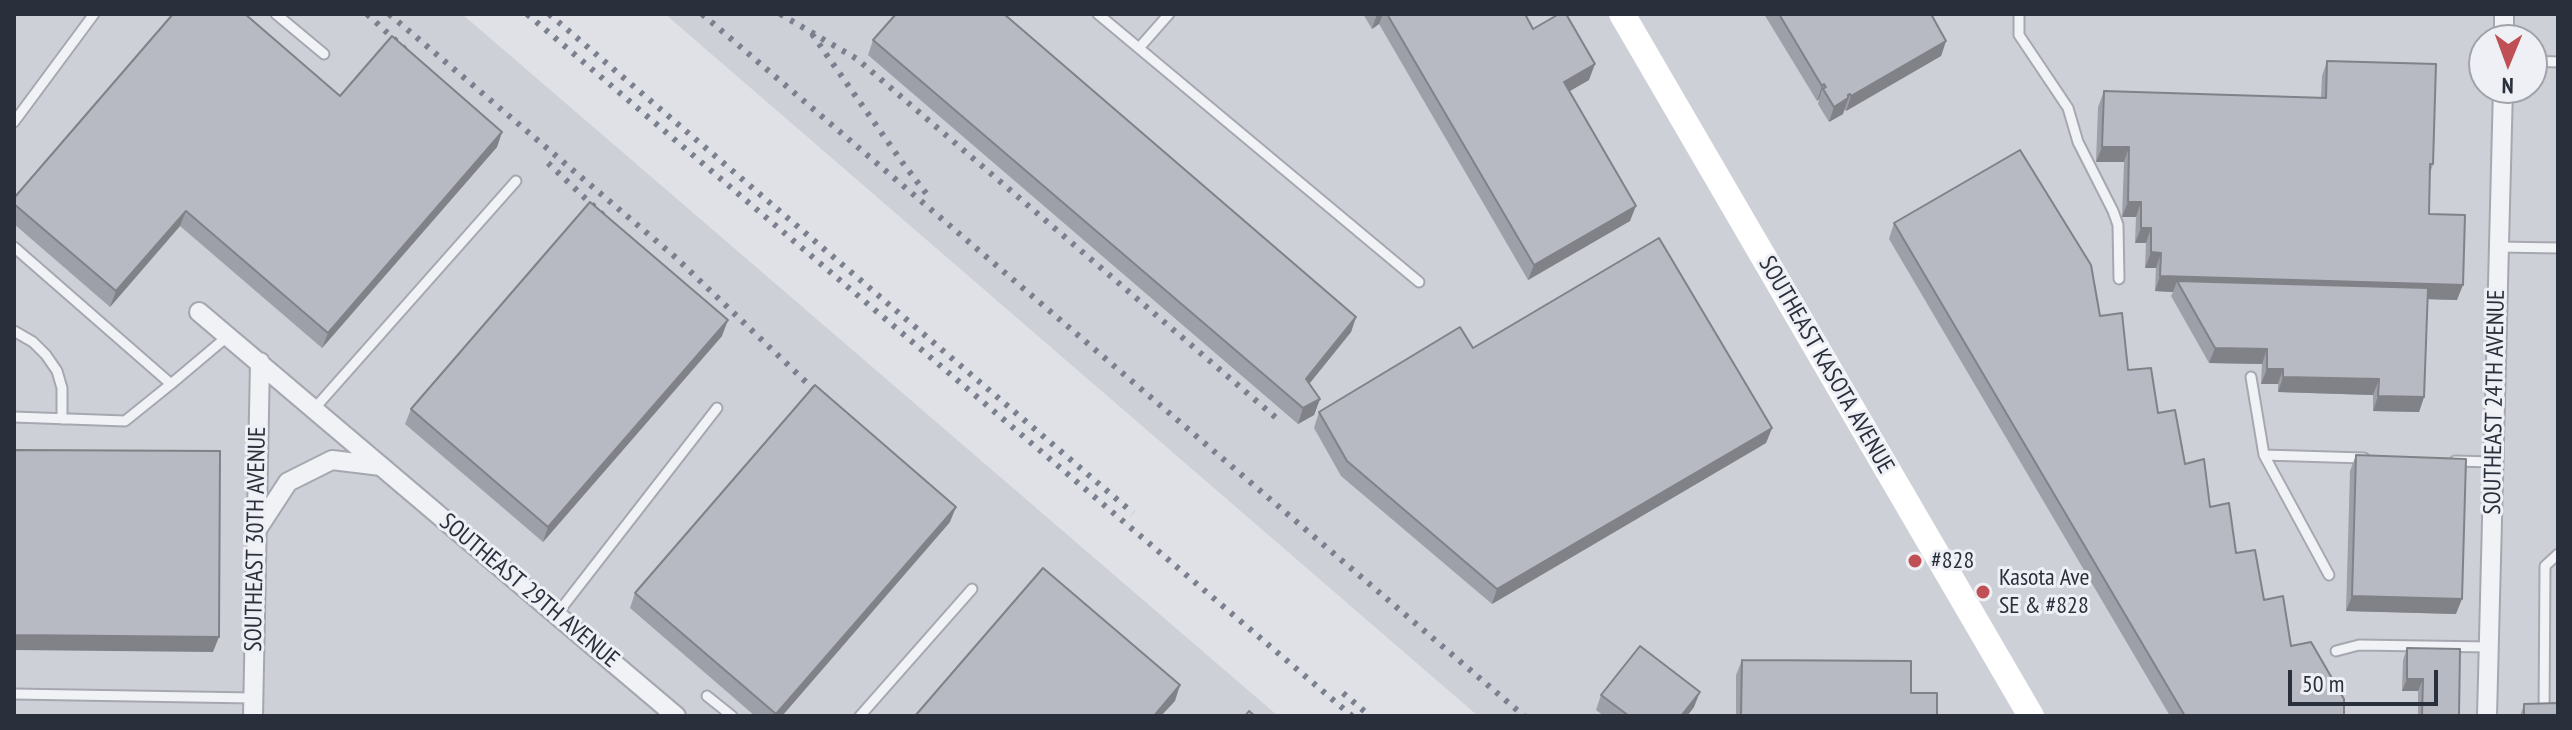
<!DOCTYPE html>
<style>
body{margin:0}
#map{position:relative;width:2572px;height:730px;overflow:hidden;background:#dfe1e7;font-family:"PT Sans Narrow",sans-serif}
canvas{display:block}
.frame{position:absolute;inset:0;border:16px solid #2a2f3c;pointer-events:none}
.north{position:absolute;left:2468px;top:24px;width:80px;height:80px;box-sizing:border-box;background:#eef0f5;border:2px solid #a0a3ab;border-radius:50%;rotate:181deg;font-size:22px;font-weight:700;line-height:32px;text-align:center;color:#2a2f3c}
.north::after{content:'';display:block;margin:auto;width:28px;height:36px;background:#bf5156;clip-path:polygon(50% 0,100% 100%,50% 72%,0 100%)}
.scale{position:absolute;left:2288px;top:670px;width:150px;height:36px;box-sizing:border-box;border:4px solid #2a2f3c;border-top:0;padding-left:10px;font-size:24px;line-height:28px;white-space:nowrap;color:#2a2f3c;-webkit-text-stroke:6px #eef0f5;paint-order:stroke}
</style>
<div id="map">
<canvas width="2572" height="730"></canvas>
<div class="frame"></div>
<div class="north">N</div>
<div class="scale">50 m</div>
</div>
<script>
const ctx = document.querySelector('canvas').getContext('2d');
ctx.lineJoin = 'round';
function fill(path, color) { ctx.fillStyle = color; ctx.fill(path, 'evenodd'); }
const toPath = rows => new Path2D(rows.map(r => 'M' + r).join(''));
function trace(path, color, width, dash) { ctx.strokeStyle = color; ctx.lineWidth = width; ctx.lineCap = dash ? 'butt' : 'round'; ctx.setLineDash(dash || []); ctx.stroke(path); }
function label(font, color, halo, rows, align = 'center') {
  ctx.font = font + ' "PT Sans Narrow",sans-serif'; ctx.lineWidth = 6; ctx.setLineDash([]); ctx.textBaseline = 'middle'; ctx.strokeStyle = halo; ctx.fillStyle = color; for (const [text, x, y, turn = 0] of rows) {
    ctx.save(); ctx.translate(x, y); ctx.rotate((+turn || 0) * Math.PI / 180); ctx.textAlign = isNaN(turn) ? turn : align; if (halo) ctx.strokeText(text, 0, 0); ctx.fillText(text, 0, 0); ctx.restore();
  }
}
const built = toPath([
 [14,14,462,14,1278,716,14,716],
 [665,14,2558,14,2558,716,1478,716],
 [2484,40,2532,40,2532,88,2484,88]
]);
const lane = toPath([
 [276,14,324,54],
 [1098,14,1419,282],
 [2019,14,2019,35,2068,108,2078,142,2113,211,2118,225,2119,279],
 [1139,48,1169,14],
 [2532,61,2558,62],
 [14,122,94,14],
 [14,247,171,384,228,336],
 [2499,247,2558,248],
 [14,331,33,342,46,355,57,371,62,388,62,419],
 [2251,377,2264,455,2329,575],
 [314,409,516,181],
 [14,417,125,421,171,384],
 [2264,455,2364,458],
 [2455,461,2493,462],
 [557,614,717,408],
 [2336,651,2359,645,2489,647],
 [14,694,253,698],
 [707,696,732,716],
 [860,716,972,589],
 [2544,716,2545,566,2558,554]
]);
const street = toPath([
 [2504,40,2504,14],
 [199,312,676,716],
 [256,531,288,482,332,460,381,466],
 [253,716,260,362],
 [2487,716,2503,88]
]);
const secondary = toPath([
 [1622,14,2031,716]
]);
const rail = toPath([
 [367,14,409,53],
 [389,14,674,256,829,404],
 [527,14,1352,716],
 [549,14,1133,513],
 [702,14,1524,716],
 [780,14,857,59,1281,422],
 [812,34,902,162,929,197],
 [548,163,606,218],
 [1343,693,1370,716]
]);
const wall = toPath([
 [1363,14,1525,14,1533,29,1589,80,1569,91,1630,221,1528,280,1379,24,1372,29],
 [1764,14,1931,14,1946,41,1941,56,1846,111,1844,109,1843,114,1829,122,1818,104,1819,99,1817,101],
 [873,40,1356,317,1351,332,1309,384,1320,399,1314,415,1298,424,868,55],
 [2327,61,2433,164,2430,174,2429,214,2457,300,2427,299,2424,397,2419,412,2373,411,2373,395,2278,392,2278,384,2261,384,2262,364,2209,363,2171,296,2173,292,2155,291,2156,268,2145,268,2146,243,2135,243,2136,217,2122,217,2124,162,2096,162,2098,107,2104,91,2321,98,2322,76],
 [340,96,502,132,497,147,322,348,180,226,110,307,14,224,14,198],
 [1894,223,2100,316,2128,370,2158,413,2185,464,2291,646,2344,716,2170,716,1889,239],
 [722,336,543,542,405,424,411,409],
 [1473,348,1772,428,1766,443,1492,604,1341,476,1314,428,1319,412],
 [2356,455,2456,614,2346,611,2350,471],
 [950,522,782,716,755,716,630,608,635,593],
 [2407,648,2459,716,2418,716,2418,691,2402,691,2403,660],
 [1742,660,1911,693,1937,716,1736,716,1736,675],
 [1601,695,1694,707,1687,716,1604,716,1596,710],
 [2524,704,2524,716,2520,716]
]);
const shadedWall = toPath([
 [1377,14,1383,14,1379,24,1372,29],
 [1946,41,1941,56,1846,111,1851,96],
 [1595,64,1589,80,1558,98,1564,82],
 [1824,84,1819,99,1817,101,1822,86],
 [1850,94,1843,114,1829,122,1834,107],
 [502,132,497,147,322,348,328,333],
 [2102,147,2129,147,2124,162,2096,162],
 [2128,202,2141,202,2136,217,2122,217],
 [1636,206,1630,221,1528,280,1534,265],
 [186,211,180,226,110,307,116,291],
 [2141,228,2151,228,2146,243,2135,243],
 [2151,252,2161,253,2156,268,2145,268],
 [2160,276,2463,285,2457,300,2183,292,2177,281,2173,292,2155,291],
 [1356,317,1351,332,1301,394,1306,379],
 [728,320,722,336,543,542,548,527],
 [2215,348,2267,349,2262,364,2209,363],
 [2267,369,2283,369,2278,384,2261,384],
 [2283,377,2379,379,2373,395,2278,392],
 [2378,396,2424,397,2419,412,2373,411],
 [1320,399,1314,415,1298,424,1303,408],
 [1772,428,1766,443,1492,604,1497,589],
 [956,507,950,522,782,716,775,716],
 [2352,596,2462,599,2456,614,2346,611],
 [14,635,219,637,213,652,14,650],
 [2407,679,2423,679,2418,691,2402,691],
 [1180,685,1175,701,1161,716,1154,716],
 [1700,692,1694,707,1687,716,1681,716]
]);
const building = toPath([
 [173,14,245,14,340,96,392,36,502,132,328,333,186,211,116,291,14,204,14,198,173,14],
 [896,14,1004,14,1356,317,1306,379,1320,399,1303,408,873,40,896,14],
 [1387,14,1525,14,1533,29,1559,14,1566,14,1595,64,1564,82,1636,206,1534,265,1387,14],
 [1779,14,1931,14,1946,41,1851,96,1850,94,1848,95,1848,98,1834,107,1823,89,1826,87,1824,84,1822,86,1779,14],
 [2327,61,2436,64,2433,164,2430,164,2429,214,2465,215,2463,285,2160,276,2161,253,2151,252,2151,228,2141,228,2141,202,2128,202,2129,147,2102,147,2104,91,2326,98,2327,61],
 [2020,150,2091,265,2100,316,2122,313,2128,370,2151,368,2158,413,2175,410,2185,464,2204,459,2210,507,2229,503,2236,553,2255,550,2264,600,2283,596,2291,646,2311,642,2344,699,2344,716,2185,716,1894,223,2020,150],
 [590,202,728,320,548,527,411,409,590,202],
 [1659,238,1772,428,1497,589,1347,461,1319,412,1460,327,1473,348,1659,238],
 [2177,281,2428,288,2424,397,2378,396,2379,379,2283,377,2283,369,2267,369,2267,349,2215,348,2177,281],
 [815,385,956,507,776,714,635,593,815,385],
 [14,450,220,451,219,637,14,635,14,450],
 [2356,455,2466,459,2462,599,2352,596,2356,455],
 [1043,568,1180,685,1154,716,915,716,1043,568],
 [1640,646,1700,692,1681,716,1629,716,1601,695,1640,646],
 [2407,648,2460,649,2459,716,2422,716,2423,679,2407,679,2407,648],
 [1742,660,1911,661,1911,693,1937,693,1937,716,1741,716,1742,660],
 [2558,703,2558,716,2524,716,2524,704,2558,703],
 [1249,711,1255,716,1245,716,1249,711]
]);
const markers = [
 [1915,561,8,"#bf5156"],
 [1983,592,8,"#bf5156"]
];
const streetNames = [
 ["SOUTHEAST KASOTA AVENUE",1826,365,60],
 ["SOUTHEAST 24TH AVENUE",2495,402,-89],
 ["SOUTHEAST 30TH AVENUE",256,539,-89],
 ["SOUTHEAST 29TH AVENUE",529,591,40]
];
const poiNames = [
 ["#828",1931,561],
 ["Kasota Ave",1999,578],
 ["SE & #828",1999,606]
];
fill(built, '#ced0d8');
trace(lane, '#a5a8b0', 13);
trace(street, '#a5a8b0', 22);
trace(lane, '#f1f2f5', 9);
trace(street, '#f1f2f5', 18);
trace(secondary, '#fff', 26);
trace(rail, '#7a808e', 6, [4, 8]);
fill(wall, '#9da0a8');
fill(shadedWall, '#808288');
fill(building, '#b7bac3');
trace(building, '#808288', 2);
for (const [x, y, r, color] of markers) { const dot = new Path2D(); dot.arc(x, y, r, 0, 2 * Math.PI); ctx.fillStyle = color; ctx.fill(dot); trace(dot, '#eef0f5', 3); }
label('24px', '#2a2f3c', '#eef0f5', streetNames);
label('24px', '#2a2f3c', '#eef0f5', poiNames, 'left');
</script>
